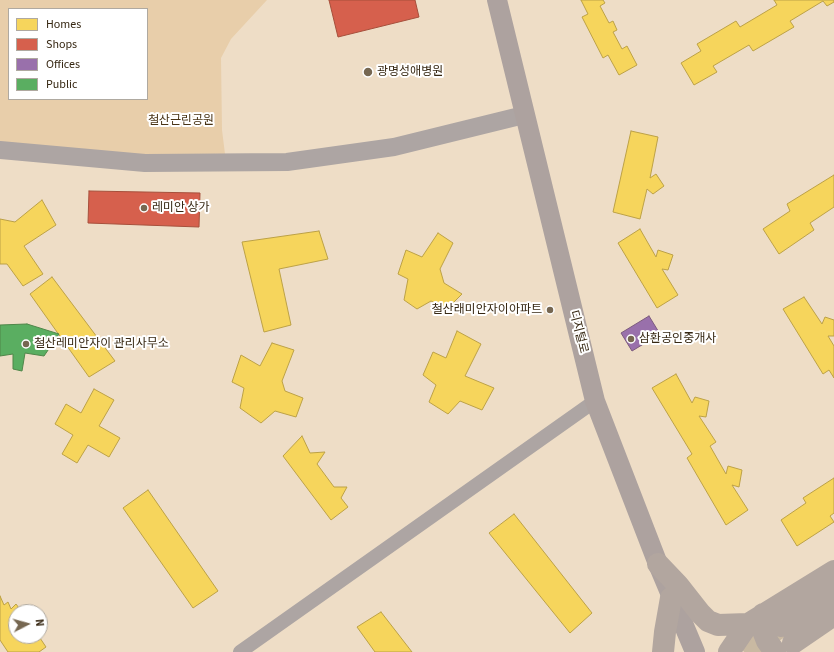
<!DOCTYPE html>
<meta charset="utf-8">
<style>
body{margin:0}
#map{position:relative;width:834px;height:652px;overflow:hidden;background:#eeddc6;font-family:"Source Sans 3",sans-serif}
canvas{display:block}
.legend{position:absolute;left:8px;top:8px;width:140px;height:92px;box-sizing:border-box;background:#fff;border:1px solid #afa9a0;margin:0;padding:5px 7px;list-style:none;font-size:12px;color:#362712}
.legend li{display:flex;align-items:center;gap:8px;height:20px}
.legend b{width:20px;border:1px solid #afa9a0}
.north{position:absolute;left:8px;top:604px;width:40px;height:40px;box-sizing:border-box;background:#fff;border:1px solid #afa9a0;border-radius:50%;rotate:84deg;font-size:11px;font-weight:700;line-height:16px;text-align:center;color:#362712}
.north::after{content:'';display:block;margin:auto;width:14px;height:18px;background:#766751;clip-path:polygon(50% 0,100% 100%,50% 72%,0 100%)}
</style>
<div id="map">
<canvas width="834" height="652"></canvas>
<ul class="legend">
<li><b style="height:11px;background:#f6d55c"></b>Homes</li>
<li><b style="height:11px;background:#d6604d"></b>Shops</li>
<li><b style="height:11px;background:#9970ab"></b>Offices</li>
<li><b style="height:11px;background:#5aae61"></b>Public</li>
</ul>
<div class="north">N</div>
</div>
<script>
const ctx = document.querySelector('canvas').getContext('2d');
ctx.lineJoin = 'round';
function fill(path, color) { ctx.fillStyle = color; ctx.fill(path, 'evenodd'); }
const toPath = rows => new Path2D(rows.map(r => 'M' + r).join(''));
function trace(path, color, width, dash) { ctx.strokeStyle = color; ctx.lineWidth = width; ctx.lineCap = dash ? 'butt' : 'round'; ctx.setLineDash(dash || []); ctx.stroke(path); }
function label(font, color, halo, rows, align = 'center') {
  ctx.font = font + ' "Source Sans 3","Noto Sans KR",sans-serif'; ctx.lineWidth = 4; ctx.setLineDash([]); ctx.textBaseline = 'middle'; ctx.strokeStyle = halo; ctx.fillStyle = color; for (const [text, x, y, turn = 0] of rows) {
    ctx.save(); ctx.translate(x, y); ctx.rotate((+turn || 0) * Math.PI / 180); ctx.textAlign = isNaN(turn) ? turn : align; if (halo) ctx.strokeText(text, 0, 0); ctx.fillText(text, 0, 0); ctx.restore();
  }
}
const green = toPath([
 [0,0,267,0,231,39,221,58,222,130,226,162,0,150],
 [9,9,147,9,147,99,9,99]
]);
const homes = toPath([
 [581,0,603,0,605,3,600,6,609,23,613,21,617,30,613,32,622,49,627,46,637,65,619,75,608,55,603,58,582,17,588,14,581,0],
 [774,0,834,0,834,2,827,6,823,1,790,21,794,27,753,51,749,45,713,66,717,72,694,85,681,63,701,51,697,44,736,21,740,27,777,5,774,0],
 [631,131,658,137,650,178,656,174,664,186,653,194,647,189,640,219,613,212,631,131],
 [834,175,834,207,810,223,814,230,779,254,763,229,790,211,787,204,834,175],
 [42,200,56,225,24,246,43,274,23,286,7,264,0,264,0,219,15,222,42,200],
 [640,229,656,257,658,250,673,255,668,270,662,269,678,295,657,308,618,243,640,229],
 [319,231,328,259,279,269,291,325,264,332,242,242,319,231],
 [438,233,453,243,440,269,444,283,462,294,447,309,431,301,417,309,404,300,408,279,398,274,406,250,422,257,438,233],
 [52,277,115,361,89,377,30,294,52,277],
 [804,297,822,324,825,317,834,320,834,336,828,336,834,346,834,378,829,370,823,374,783,309,804,297],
 [457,331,481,344,465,376,494,388,482,410,460,401,448,414,429,402,436,385,423,375,433,352,446,358,457,331],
 [272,343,294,350,282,381,285,391,303,398,296,417,275,411,261,423,240,408,244,388,232,382,241,355,260,366,272,343],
 [676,374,692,403,695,397,709,401,706,417,699,416,716,442,710,446,726,474,728,466,742,470,739,487,732,485,748,510,726,525,687,458,692,454,652,388,676,374],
 [94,389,114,400,99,426,120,438,109,457,88,445,77,463,62,454,73,435,55,424,66,404,81,413,94,389],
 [302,436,310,453,325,452,317,464,334,487,347,487,341,498,348,507,331,520,283,456,302,436],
 [834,478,834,513,830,516,834,522,797,546,781,520,806,503,803,498,834,478],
 [148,490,218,591,193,608,123,508,148,490],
 [514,514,592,613,570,633,489,533,514,514],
 [0,596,4,605,8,602,11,609,16,604,22,612,16,612,16,616,12,618,16,624,16,636,24,636,27,641,32,637,35,641,40,638,46,647,39,652,8,652,0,640,0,596],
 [381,612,412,652,375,652,357,627,381,612]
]);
const shops = toPath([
 [329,0,415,0,419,17,338,37,329,0],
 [89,191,200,193,199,227,88,223,89,191]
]);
const offices = toPath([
 [649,316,660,334,632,351,621,333,649,316]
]);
const public = toPath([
 [27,324,59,334,44,356,25,353,22,371,13,369,13,354,0,356,0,325,27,324]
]);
const primaryTunnel = toPath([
 [744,652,780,627]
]);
const minor = toPath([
 [240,652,595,401]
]);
const tertiary = toPath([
 [0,150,145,163,287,162,394,147,524,115]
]);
const secondary = toPath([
 [497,0,595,401,658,564,695,652]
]);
const primary = toPath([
 [658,564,678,585,700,613,708,621,718,625,748,624],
 [763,614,762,628,767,641,775,652],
 [781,626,804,610,834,591],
 [793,643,834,615],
 [663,652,665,632,671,598],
 [729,652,748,624,834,571]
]);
const markers = [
 [368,72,5,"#766751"],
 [144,208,4,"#766751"],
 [550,310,4,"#766751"],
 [631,339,4,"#766751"],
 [26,344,4,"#766751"]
];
const poiNames = [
 ["광명성애병원",377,72],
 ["레미안 상가",152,208],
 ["철산래미안자이아파트",542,310,"right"],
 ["삼환공인중개사",639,339],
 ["철산레미안자이 관리사무소",34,344]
];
const parkNames = [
 ["철산근린공원",181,121]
];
const streetNames = [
 ["디지털로",578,332,76]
];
fill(green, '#e8ceaa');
fill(homes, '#f6d55c');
trace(homes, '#bca146', 1);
fill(shops, '#d6604d');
trace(shops, '#a64f3b', 1);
fill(offices, '#9970ab');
trace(offices, '#7b5a7d', 1);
fill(public, '#5aae61');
trace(public, '#4f8649', 1);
trace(primaryTunnel, '#c9b9a2', 22, [22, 11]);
trace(minor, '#ada5a3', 14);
trace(tertiary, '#ada5a3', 18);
trace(secondary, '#ada29f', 20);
trace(primary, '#b2a69f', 22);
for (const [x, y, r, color] of markers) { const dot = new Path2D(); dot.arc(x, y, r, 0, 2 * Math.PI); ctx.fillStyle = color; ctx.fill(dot); trace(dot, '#fff', 1.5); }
label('12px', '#362712', '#fff', poiNames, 'left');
label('12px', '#483315', '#fff', parkNames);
label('12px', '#362712', '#fff', streetNames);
</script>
